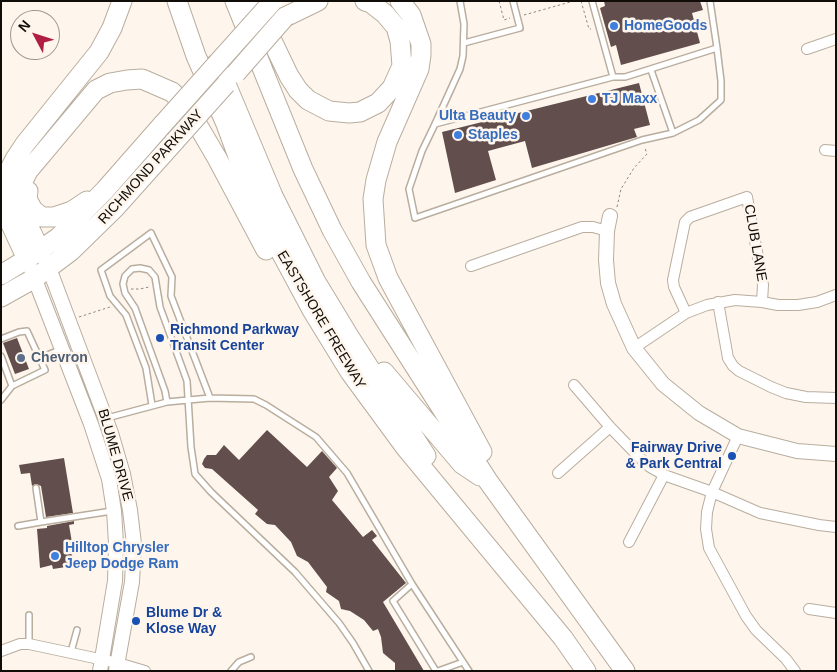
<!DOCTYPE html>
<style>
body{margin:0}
#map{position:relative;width:837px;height:672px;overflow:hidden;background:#fef6ed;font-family:Helvetica,sans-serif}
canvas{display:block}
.frame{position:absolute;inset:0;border:2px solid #100c07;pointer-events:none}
.north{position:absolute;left:10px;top:10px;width:50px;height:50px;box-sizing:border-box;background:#fef6ed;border:1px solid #9f9891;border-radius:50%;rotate:310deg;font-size:14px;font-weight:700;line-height:20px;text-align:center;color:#100c07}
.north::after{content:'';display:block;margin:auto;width:18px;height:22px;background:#b11e44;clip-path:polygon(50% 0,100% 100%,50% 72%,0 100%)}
</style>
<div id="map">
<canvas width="837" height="672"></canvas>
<div class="frame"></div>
<div class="north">N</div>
</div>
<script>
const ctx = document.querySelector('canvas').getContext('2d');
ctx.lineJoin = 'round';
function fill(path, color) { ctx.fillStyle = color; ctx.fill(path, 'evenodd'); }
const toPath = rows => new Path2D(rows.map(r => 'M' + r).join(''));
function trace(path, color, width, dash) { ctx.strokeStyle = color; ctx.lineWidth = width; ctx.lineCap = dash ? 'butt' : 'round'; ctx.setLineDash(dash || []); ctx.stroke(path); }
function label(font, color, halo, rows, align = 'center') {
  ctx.font = font + ' Helvetica,sans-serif'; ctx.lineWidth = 5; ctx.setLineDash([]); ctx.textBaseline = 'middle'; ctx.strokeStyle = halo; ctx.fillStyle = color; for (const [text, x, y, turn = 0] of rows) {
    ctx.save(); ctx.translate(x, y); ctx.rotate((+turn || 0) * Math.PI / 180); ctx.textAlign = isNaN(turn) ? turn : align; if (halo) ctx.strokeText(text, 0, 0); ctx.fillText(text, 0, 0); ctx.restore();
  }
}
const building = toPath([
 [604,1,700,1,703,10,692,13,700,43,621,65,616,45,611,47,600,8,605,6],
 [639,83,650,125,634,129,637,137,532,168,525,141,488,151,496,180,455,193,442,132],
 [17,338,29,369,15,374,3,343],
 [267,430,307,467,322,451,337,468,329,477,338,491,332,500,363,537,372,530,377,536,372,540,406,583,383,602,424,671,395,671,395,663,383,653,381,637,378,629,373,631,364,620,350,611,341,609,339,601,326,592,327,587,308,562,297,556,291,542,275,525,267,524,255,514,258,510,212,469,205,468,202,464,204,459,207,455,216,455,224,445,239,460],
 [64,458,73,513,46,517,41,486,36,484,32,486,30,473,21,474,19,465],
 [74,521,74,524,69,525,74,554,72,554,73,562,66,564,66,567,53,569,52,565,40,568,37,529,47,528,47,526]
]);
const path = toPath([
 [499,1,504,20,510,18],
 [581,1,589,29,591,29],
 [524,15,574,1],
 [617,207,621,189,634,168,647,154,645,148],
 [131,289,140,289,149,287],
 [79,317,110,307]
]);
const lane = toPath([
 [592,1,613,77,625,77,717,48,710,1],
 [464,43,520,28,513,1],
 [651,70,673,133],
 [613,77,435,124,422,151,409,189,415,218,642,140,673,133,699,120,721,100,721,81,717,48],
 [435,124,460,69,463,56,464,24,460,1],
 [1,339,19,332,27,331,45,370,12,386,1,400],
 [1,356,12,386],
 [40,358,62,349],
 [167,402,165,391,135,308,125,293,123,284,125,276,132,269,140,268,149,270,155,277,160,307,187,381,191,447,195,474,211,492,295,572,339,623,353,643,369,671],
 [152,405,146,368,126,315,110,296,101,270,151,233,172,277,171,296,210,398],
 [107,418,167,402,210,398,254,399,266,405,316,437,347,473,412,584,469,671],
 [41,522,112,511],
 [18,526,41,522,36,488],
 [412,584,393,601,436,671],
 [29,615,29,644],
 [71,652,77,630],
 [231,671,239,662,251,657],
 [438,671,463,662]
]);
const street = toPath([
 [807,49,836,39],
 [825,150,836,151],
 [471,266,582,227,593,227,607,231],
 [718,302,728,358,733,366,739,371,771,387,786,393,806,397,836,398],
 [686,313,674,287,673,280,685,222,690,217,747,197,763,285,762,302],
 [634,348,686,313,707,305,735,300,762,302,778,305,798,305,817,302,836,295],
 [574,385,610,427,639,457,650,467,664,475,712,492,760,513,819,525,836,527],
 [738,436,712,492,707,512,706,529,709,548,746,616,756,630,786,659,795,671],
 [558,473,610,427],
 [629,542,664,475],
 [809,609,836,613],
 [1,651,20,644,29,644,118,663,145,671]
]);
const secondary = toPath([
 [610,216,607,231,606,260,608,283,614,304,634,348,663,384,699,413,738,436,797,451,836,454],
 [40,250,49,268,111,433,123,474,130,510,134,544,132,582,116,671],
 [27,259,91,424,109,479,114,511,116,543,115,581,100,671]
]);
const highway = toPath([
 [177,1,196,56,226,124,247,181,277,245,312,310,350,372,405,447,563,638,586,671],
 [235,1,303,169,332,230,361,282,488,481,625,671],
 [253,1,289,76,298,90,308,100,329,111,349,113,360,112,378,103,392,88,402,66,400,41,396,27,385,14,371,3,365,1],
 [400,1,411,15,421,44,421,55,419,69,387,142,376,180,373,199,376,245,388,278,482,452],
 [285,17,318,1],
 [216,64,226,84,273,196,316,282,350,338,426,456],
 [28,191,27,199,33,210,42,217,54,217,72,211,87,201],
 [40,250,22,213,19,199,21,185,28,171,96,90,110,83,127,80,142,79,172,92,187,107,217,158,266,250],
 [27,259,7,216,5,194,9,171,15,159,25,144,99,52,112,28,122,1],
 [1,275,27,259,59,237,105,190,163,124],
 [1,297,35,278,71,251,115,208,175,141],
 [384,372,462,464,480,476]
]);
const highwayBridge = toPath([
 [236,73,285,17],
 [163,124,273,1],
 [175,141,226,84]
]);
const markers = [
 [614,26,5,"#3f7fe0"],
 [592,99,5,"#3f7fe0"],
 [526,116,5,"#3f7fe0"],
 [458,135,5,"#3f7fe0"],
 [160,338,5,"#1a4fb4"],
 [21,358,5,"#5c6f8a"],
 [732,456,5,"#1a4fb4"],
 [55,556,5,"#3f7fe0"],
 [136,621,5,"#1a4fb4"]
];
const shopNames = [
 ["HomeGoods",624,26],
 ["TJ Maxx",602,99],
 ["Ulta Beauty",516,116,"right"],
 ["Staples",468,135],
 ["Hilltop Chrysler",65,548],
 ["Jeep Dodge Ram",65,564]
];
const streetNames = [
 ["RICHMOND PARKWAY",151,167,-48],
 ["CLUB LANE",755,243,80],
 ["EASTSHORE FREEWAY",321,320,59],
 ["BLUME DRIVE",115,455,74]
];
const transitNames = [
 ["Richmond Parkway",170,330],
 ["Transit Center",170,346],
 ["Fairway Drive",722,448,"right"],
 ["& Park Central",722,464,"right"],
 ["Blume Dr &",146,613],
 ["Klose Way",146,629]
];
const serviceNames = [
 ["Chevron",31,358]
];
fill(building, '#624f4d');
trace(lane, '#b9ad9e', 8);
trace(street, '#b9ad9e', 12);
trace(secondary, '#b9ad9e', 16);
trace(highway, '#b9ad9e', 21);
trace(path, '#8e8881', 1, [2.5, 2.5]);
trace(lane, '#fff', 5);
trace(street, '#fff', 10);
trace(secondary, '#fff', 14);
trace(highway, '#fff', 19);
trace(highwayBridge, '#b9ad9e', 21, []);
trace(highwayBridge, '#fff', 19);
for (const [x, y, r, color] of markers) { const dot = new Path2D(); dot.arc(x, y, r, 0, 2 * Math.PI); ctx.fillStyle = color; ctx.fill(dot); trace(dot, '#fef6ed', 2); }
label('bold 14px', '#366cbe', '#fef6ed', shopNames, 'left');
label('14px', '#100c07', '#fef6ed', streetNames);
label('bold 14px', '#164399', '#fef6ed', transitNames, 'left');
label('bold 14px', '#4e5e75', '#fef6ed', serviceNames, 'left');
</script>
